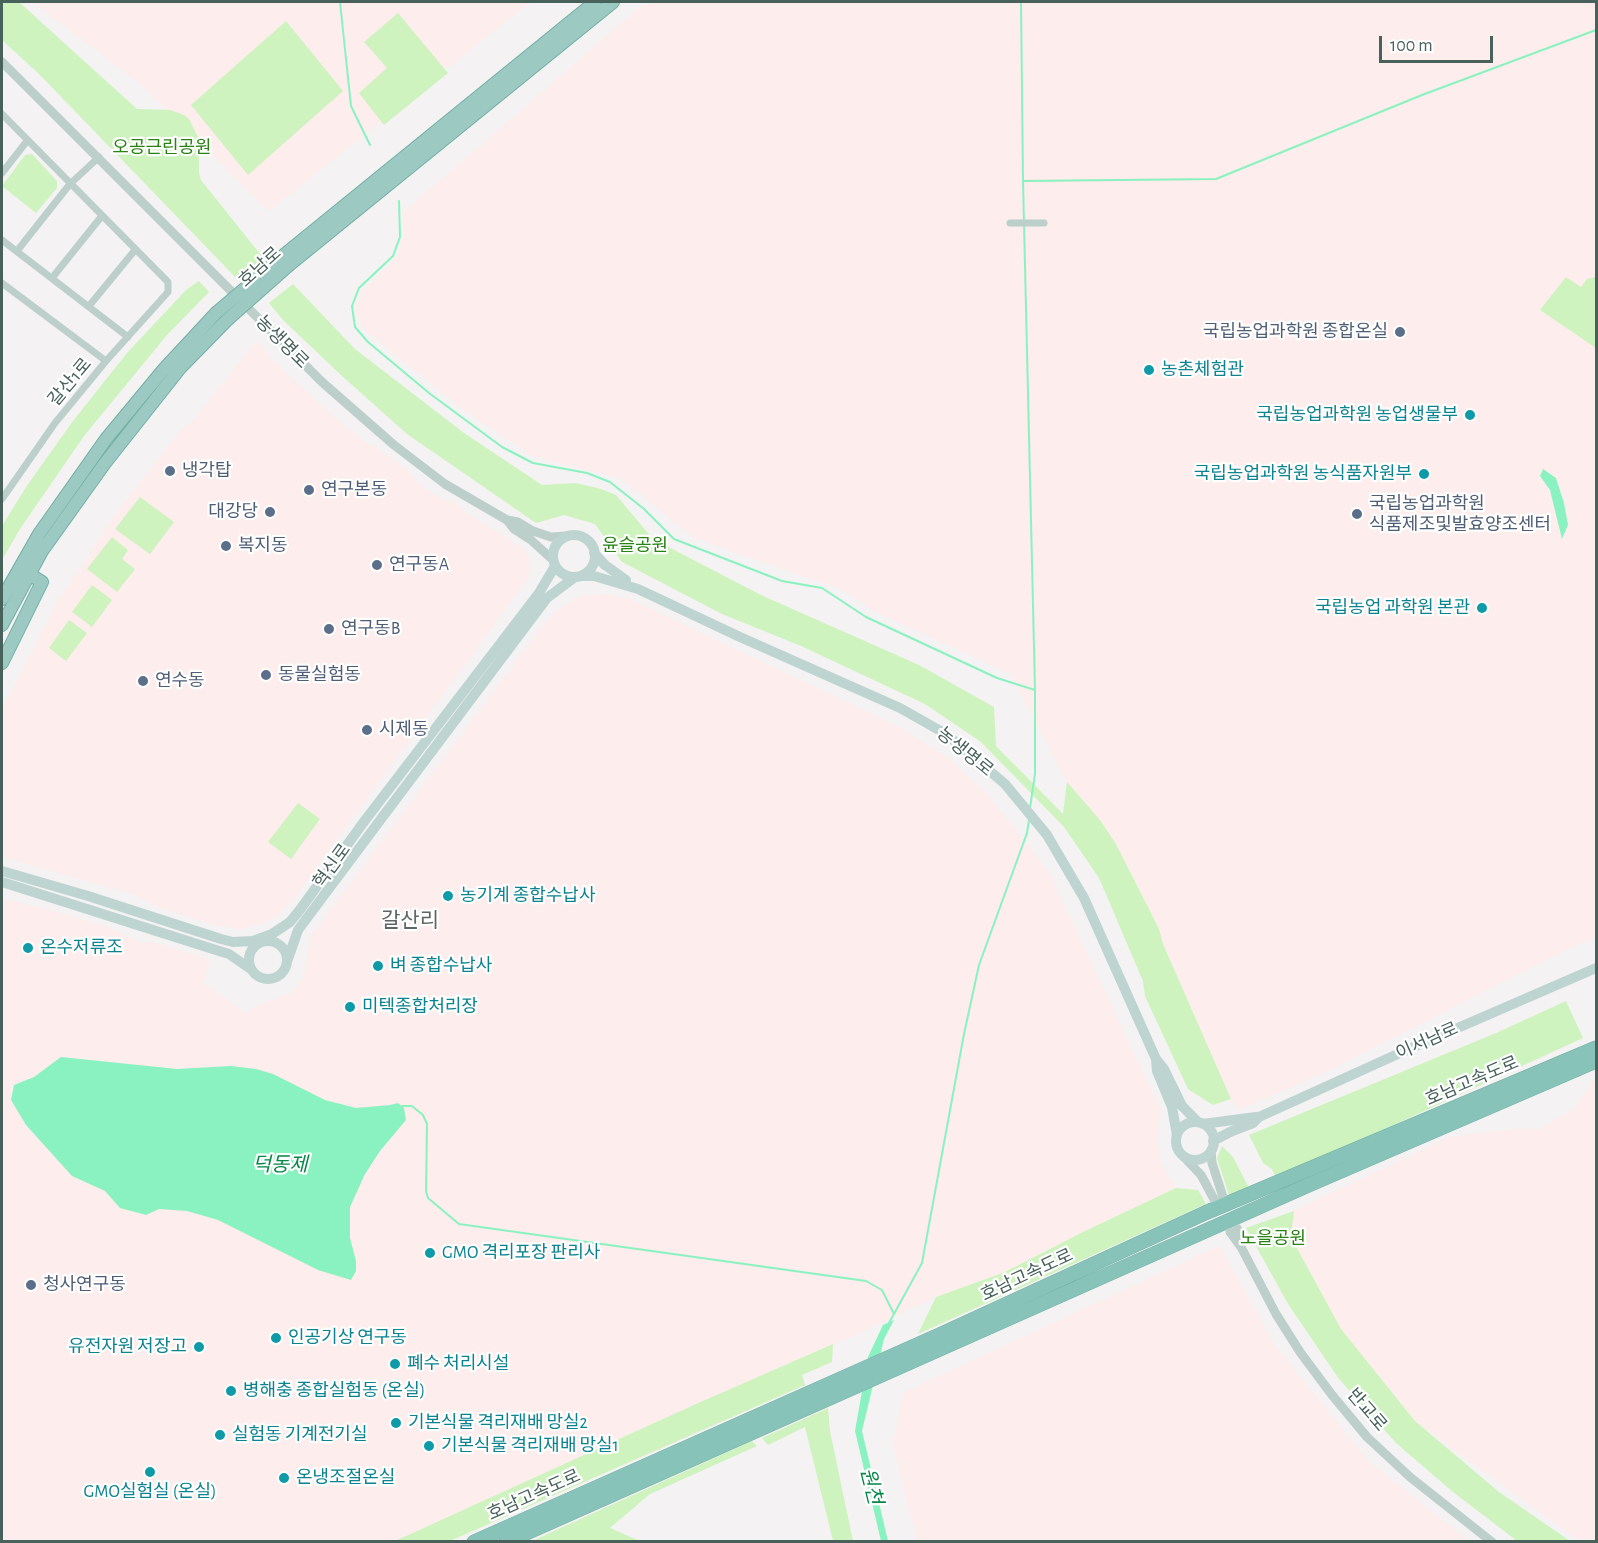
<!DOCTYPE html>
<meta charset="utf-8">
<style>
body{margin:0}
#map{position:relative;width:1598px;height:1543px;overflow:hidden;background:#f4f2f3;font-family:"Alegreya Sans",sans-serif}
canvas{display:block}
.frame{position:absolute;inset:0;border:3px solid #48615b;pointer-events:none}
.scale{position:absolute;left:1379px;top:36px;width:114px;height:27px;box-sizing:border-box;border:3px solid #48615b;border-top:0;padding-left:8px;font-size:18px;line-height:21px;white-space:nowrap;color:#48615b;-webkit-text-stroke:4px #fff;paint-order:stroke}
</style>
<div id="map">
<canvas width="1598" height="1543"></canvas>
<div class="frame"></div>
<div class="scale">100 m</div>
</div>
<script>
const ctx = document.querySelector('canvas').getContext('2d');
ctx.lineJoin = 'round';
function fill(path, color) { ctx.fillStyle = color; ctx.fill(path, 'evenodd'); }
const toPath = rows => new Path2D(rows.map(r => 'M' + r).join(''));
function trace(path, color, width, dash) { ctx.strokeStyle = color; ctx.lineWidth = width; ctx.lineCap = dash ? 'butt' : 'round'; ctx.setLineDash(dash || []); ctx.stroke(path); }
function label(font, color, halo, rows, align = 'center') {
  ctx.font = font + ' "Alegreya Sans","Noto Sans KR",sans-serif'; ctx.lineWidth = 4.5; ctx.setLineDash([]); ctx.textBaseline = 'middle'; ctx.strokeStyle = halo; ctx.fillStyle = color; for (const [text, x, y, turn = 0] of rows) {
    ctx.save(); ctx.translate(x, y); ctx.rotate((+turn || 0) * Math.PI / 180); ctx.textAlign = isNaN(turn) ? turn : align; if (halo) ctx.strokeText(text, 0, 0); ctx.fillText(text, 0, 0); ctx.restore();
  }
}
const commercial = toPath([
 [33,2,530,2,269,211,144,87],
 [653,2,1596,2,1596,938,1573,946,1328,1071,1239,1110,1231,1099,1163,944,1159,928,1116,844,1100,820,1067,782,1011,674,872,610,845,591,692,537,622,479,532,456,462,409,364,329,356,311,362,292,399,254,404,233,404,212,639,8],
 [256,342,264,348,272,360,335,418,366,443,383,452,406,469,420,485,444,500,452,501,467,513,520,546,529,557,531,568,529,577,293,899,276,916,263,923,244,929,214,925,158,907,136,895,2,857,2,709,58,601,114,517,179,432,194,420],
 [606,594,630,599,899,727,949,759,986,793,1048,871,1159,1107,1158,1143,1160,1161,1176,1188,1085,1231,1005,1272,936,1297,850,1337,696,1404,395,1541,2,1542,2,899,42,908,108,927,140,942,156,943,211,960,203,983,247,1014,252,1008,292,992,303,979,311,936,542,627,557,610,581,596],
 [1596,1080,1596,1541,1582,1541,1568,1533,1415,1421,1341,1329,1291,1237,1294,1211,1449,1137,1513,1129,1540,1129,1576,1107,1592,1082],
 [1219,1246,1274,1344,1368,1461,1469,1541,917,1541,893,1444,903,1393]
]);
const green = toPath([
 [2,2,19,2,137,109,170,110,184,115,189,119,199,139,199,173,201,180,264,259,240,282,40,75,2,40],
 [398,13,448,73,384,125,359,93,387,68,364,42],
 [286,21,343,91,248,175,191,105],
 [32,154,57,181,57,188,36,213,2,186,25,155],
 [1566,277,1581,287,1587,279,1596,277,1596,348,1540,310],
 [199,281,209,292,167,335,84,436,20,529,2,560,2,526,26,487,73,421,127,353,186,290],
 [293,284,355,349,464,433,542,485,576,483,601,489,616,495,653,539,761,595,919,665,994,707,996,746,1063,814,1067,782,1100,820,1116,844,1159,929,1163,944,1231,1099,1213,1105,1188,1089,1145,996,1143,981,1099,878,1064,827,981,742,925,704,801,646,722,614,622,562,595,524,564,515,536,523,407,434,342,376,283,320,269,303],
 [140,497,174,522,150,554,115,529],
 [112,537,128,550,122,559,135,569,117,592,87,569],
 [92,585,112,600,92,627,72,612],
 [69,620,87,633,66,661,49,648],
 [298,803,320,819,291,859,268,842],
 [1566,1001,1583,1038,1385,1129,1275,1176,1272,1169,1263,1163,1249,1135,1496,1033],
 [1222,1146,1233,1157,1249,1188,1229,1195,1217,1158],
 [1176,1188,1198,1190,1206,1204,918,1334,936,1297,1005,1272,1085,1231],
 [1294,1211,1291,1237,1341,1329,1415,1421,1499,1492,1570,1541,1517,1541,1453,1492,1396,1443,1339,1379,1288,1304,1246,1228],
 [833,1344,832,1362,802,1375,805,1385,450,1541,395,1541,696,1404],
 [828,1408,830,1431,853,1541,833,1541,805,1427,768,1445,762,1438],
 [752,1441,757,1446,650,1494,610,1528,640,1541,532,1541]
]);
const water = toPath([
 [1543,469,1556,478,1564,503,1568,525,1562,539,1550,490,1540,476],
 [61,1057,177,1069,231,1066,256,1069,273,1074,325,1100,356,1108,390,1105,398,1103,404,1108,406,1120,380,1151,365,1174,350,1207,350,1238,356,1261,356,1271,351,1280,318,1270,218,1220,187,1211,159,1209,146,1215,120,1208,105,1191,72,1176,26,1125,11,1100,14,1085,34,1077],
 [894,1320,884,1339,862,1431,888,1541,881,1541,855,1431,868,1357,883,1325]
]);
const stream = toPath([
 [340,2,351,106,370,145],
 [1021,2,1023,181,1035,690,1035,774,1030,808],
 [1023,181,1216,179,1422,95,1596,30],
 [399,201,400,237,393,256,359,288,352,306,355,327,368,342,429,393,502,447,533,463,587,473,610,482,644,509,674,539,782,581,822,588,866,617,997,678,1035,690],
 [402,1106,412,1106,423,1115,427,1124,426,1191,428,1198,459,1224,866,1281,882,1290,894,1314],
 [889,1323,922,1263,964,1034,979,965,1027,833,1029,820]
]);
const minor = toPath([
 [2,114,168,282,168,292,106,361,55,423,2,499],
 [2,173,27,141],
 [1010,223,1044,223],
 [2,240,128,337],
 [17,251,70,184,99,157],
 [52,278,101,217],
 [2,283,106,361],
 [89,306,135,250]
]);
const tertiary = toPath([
 [2,62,322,382,394,445,445,484,507,520,518,522,533,531,551,537,567,536],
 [507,520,514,529,531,540,553,560],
 [1211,1150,1212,1163,1223,1197],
 [1183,1156,1201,1175,1215,1201],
 [1237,1228,1240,1236,1241,1247],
 [1230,1232,1241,1247,1276,1314,1300,1352,1332,1395,1367,1437,1410,1477,1492,1542]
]);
const secondary = toPath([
 '553 556a21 21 0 1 1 42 0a21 21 0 1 1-42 0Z',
 [594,553,605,565,626,580],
 [580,576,594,576,638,589,740,637,900,708,946,734,1005,784,1047,835,1084,898,1156,1059,1164,1069,1182,1106,1198,1122],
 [2,871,88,896,221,939,233,942,253,941,272,934,290,922,299,911,366,819,539,593,555,566],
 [2,882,216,950,229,954,252,970],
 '249 960a19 19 0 1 1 38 0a19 19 0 1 1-38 0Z',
 [288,959,298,930,378,823,547,598,575,577],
 [1156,1059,1157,1071,1172,1107,1177,1135],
 '1176 1141a19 19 0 1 1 38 0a19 19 0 1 1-38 0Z',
 [1203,1124,1256,1117],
 [1213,1141,1230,1132,1253,1123,1259,1117,1400,1053,1596,968]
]);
const trunk = toPath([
 [284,255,595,2],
 [289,265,613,2],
 [2,599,39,534,106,439,164,369,216,313],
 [2,625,42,551,105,463,181,367,227,320],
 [2,663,42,582,29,574]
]);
const motorway = toPath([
 [474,1542,937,1336,1205,1213,1596,1048],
 [506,1542,1311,1184,1596,1061]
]);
const trunkBridge = toPath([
 [216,313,284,255],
 [227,320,289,265]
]);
const markers = [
 [1400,332,6,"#5c6f8a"],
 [1149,370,6,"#0f9aa8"],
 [1470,415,6,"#0f9aa8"],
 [170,471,6,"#5c6f8a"],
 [1424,474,6,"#0f9aa8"],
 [309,490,6,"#5c6f8a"],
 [270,512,6,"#5c6f8a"],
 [1357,514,6,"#5c6f8a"],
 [226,546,6,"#5c6f8a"],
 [377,565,6,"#5c6f8a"],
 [1482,608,6,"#0f9aa8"],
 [329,629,6,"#5c6f8a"],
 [266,675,6,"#5c6f8a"],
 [143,681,6,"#5c6f8a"],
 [367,730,6,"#5c6f8a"],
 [448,896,6,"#0f9aa8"],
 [28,948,6,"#0f9aa8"],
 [378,966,6,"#0f9aa8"],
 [350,1007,6,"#0f9aa8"],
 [430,1253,6,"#0f9aa8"],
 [31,1285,6,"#5c6f8a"],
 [276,1338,6,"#0f9aa8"],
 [199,1347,6,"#0f9aa8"],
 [395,1364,6,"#0f9aa8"],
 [231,1391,6,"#0f9aa8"],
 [396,1423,6,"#0f9aa8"],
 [220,1435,6,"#0f9aa8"],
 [429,1446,6,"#0f9aa8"],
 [150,1472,6,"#0f9aa8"],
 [284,1478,6,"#0f9aa8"]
];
const parkNames = [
 ["오공근린공원",162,148],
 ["윤슬공원",635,546],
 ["노을공원",1273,1239]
];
const streetNames = [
 ["호남로",260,267,-42],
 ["농생명로",282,342,45],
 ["갈산1로",70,382,-50],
 ["농생명로",965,752,39],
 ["혁신로",332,866,-54],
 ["이서남로",1427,1041,-24],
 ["호남고속도로",1472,1081,-23],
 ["호남고속도로",1027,1275,-25],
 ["반교로",1367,1410,49],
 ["호남고속도로",534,1495,-24]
];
const serviceNames = [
 ["국립농업과학원 종합온실",1388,332,"right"],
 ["냉각탑",182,471],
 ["연구본동",321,490],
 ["국립농업과학원",1369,504],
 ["식품제조및발효양조센터",1369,525],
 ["대강당",258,512,"right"],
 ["복지동",238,546],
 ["연구동A",389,565],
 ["연구동B",341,629],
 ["동물실험동",278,675],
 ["연수동",155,681],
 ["시제동",379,730],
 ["청사연구동",43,1285]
];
const cultureNames = [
 ["농촌체험관",1161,370],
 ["국립농업과학원 농업생물부",1458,415,"right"],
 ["국립농업과학원 농식품자원부",1412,474,"right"],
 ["국립농업 과학원 본관",1470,608,"right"],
 ["농기계 종합수납사",460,896],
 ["온수저류조",40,948],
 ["벼 종합수납사",390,966],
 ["미텍종합처리장",362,1007],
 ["GMO 격리포장 판리사",442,1253],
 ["인공기상 연구동",288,1338],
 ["유전자원 저장고",187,1347,"right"],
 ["폐수 처리시설",407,1364],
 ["병해충 종합실험동 (온실)",243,1391],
 ["기본식물 격리재배 망실2",408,1423],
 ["실험동 기계전기실",232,1435],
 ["기본식물 격리재배 망실1",441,1446],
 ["온냉조절온실",296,1478],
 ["GMO실험실 (온실)",150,1492,"center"]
];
const waterNames = [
 ["덕동제",280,1165],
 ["원천",871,1486,76]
];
const quarterNames = [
 ["갈산리",410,921]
];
fill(commercial, '#fdedec');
fill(green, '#cff3bf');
fill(water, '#8af2c0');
trace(stream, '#8af2c0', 2);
trace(trunk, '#72afa4', 14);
trace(motorway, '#72afa4', 15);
trace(minor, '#bccfcb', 7);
trace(tertiary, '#bccfcb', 9);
trace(secondary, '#bdd4d0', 10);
trace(trunk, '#9ccac2', 12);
trace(motorway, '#87c3b8', 14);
trace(trunkBridge, '#72afa4', 14, []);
trace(trunkBridge, '#9ccac2', 12);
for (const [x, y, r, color] of markers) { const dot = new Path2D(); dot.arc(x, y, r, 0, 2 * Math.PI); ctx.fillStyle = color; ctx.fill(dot); trace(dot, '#fff', 2); }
label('18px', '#288312', '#fff', parkNames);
label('18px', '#48615b', '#fff', streetNames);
label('18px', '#4e5e75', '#fff', serviceNames, 'left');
label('18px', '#0d838f', '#fff', cultureNames, 'left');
label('italic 20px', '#078749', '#fff', waterNames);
label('21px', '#5e6766', '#fff', quarterNames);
</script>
